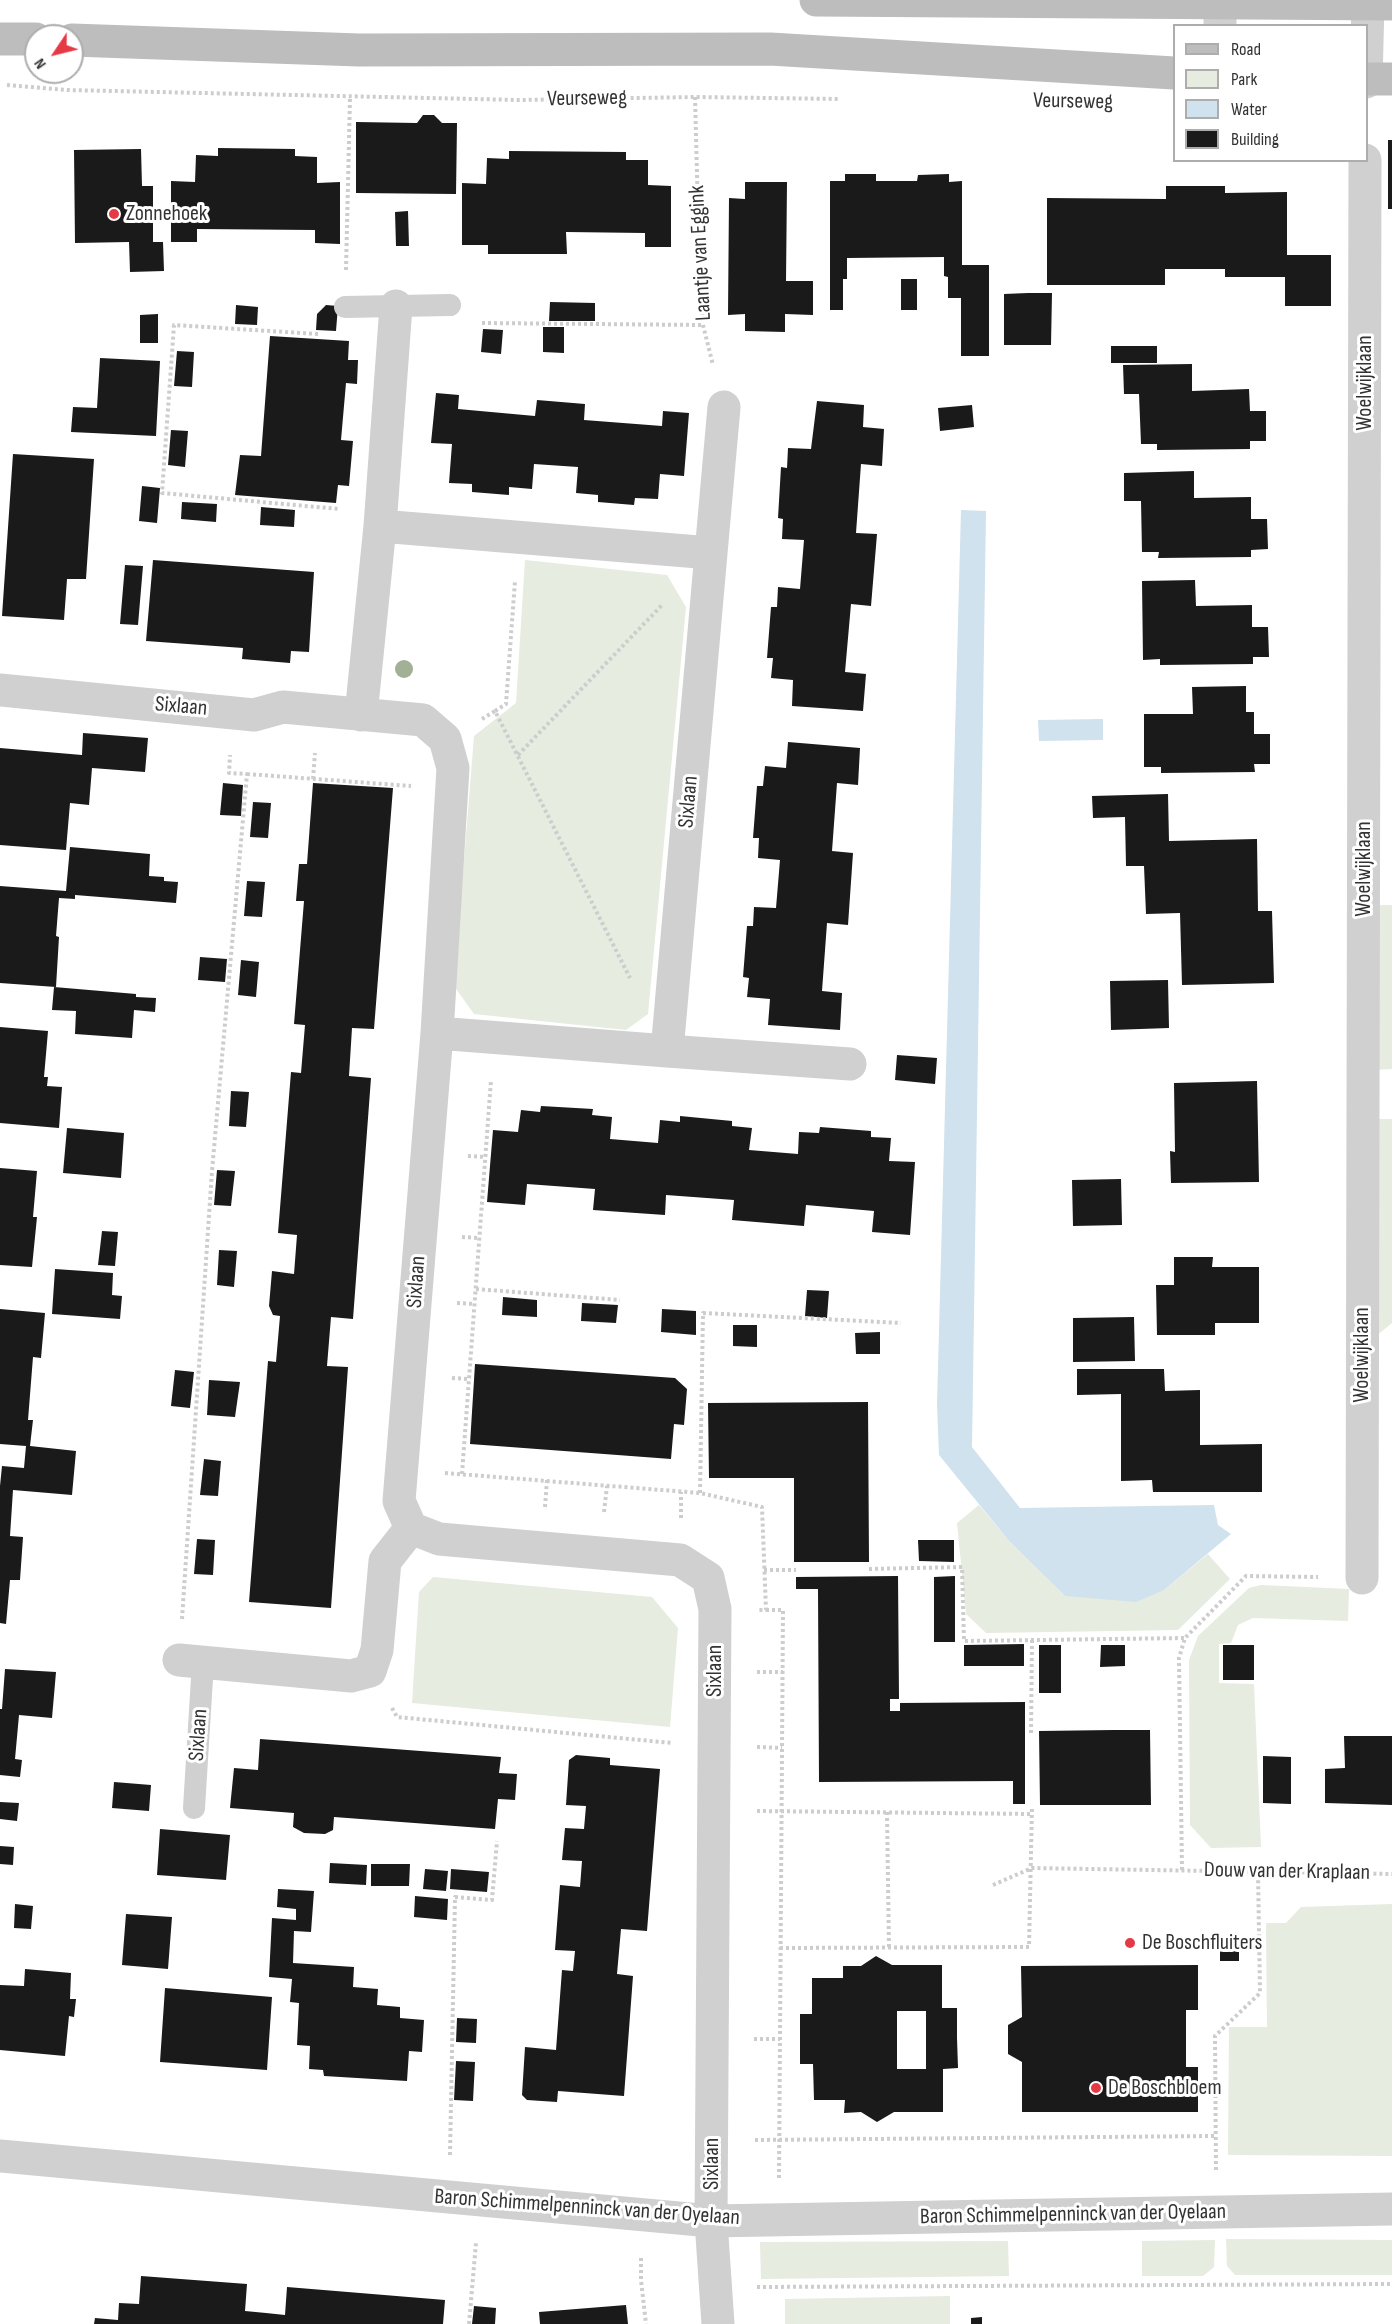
<!DOCTYPE html>
<style>
body{margin:0}
#map{position:relative;width:1392px;height:2324px;overflow:hidden;background:#fff;font-family:"Sofia Sans Condensed",sans-serif}
canvas{display:block}
.legend{position:absolute;left:1173px;top:24px;width:195px;height:138px;box-sizing:border-box;background:#fff;border:2px solid #adadad;margin:0;padding:8px 10px;list-style:none;font-size:18px;color:#333}
.legend li{display:flex;align-items:center;gap:12px;height:30px}
.legend b{width:30px;border:2px solid #adadad}
.north{position:absolute;left:24px;top:24px;width:60px;height:60px;box-sizing:border-box;background:#fff;border:2px solid #adadad;border-radius:50%;rotate:235deg;font-size:16px;font-weight:700;line-height:24px;text-align:center;color:#333}
.north::after{content:'';display:block;margin:auto;width:21px;height:27px;background:#e63946;clip-path:polygon(50% 0,100% 100%,50% 72%,0 100%)}
</style>
<div id="map">
<canvas width="1392" height="2324"></canvas>
<ul class="legend">
<li><b style="height:8px;background:#bdbdbd"></b>Road</li>
<li><b style="height:16px;background:#e6ecdf"></b>Park</li>
<li><b style="height:16px;background:#cfe2ee"></b>Water</li>
<li><b style="height:16px;background:#1a1a1a"></b>Building</li>
</ul>
<div class="north">N</div>
</div>
<script>
const ctx = document.querySelector('canvas').getContext('2d');
ctx.lineJoin = 'round';
function fill(path, color) { ctx.fillStyle = color; ctx.fill(path, 'evenodd'); }
const toPath = rows => new Path2D(rows.map(r => 'M' + r).join(''));
function trace(path, color, width, dash) { ctx.strokeStyle = color; ctx.lineWidth = width; ctx.lineCap = dash ? 'butt' : 'round'; ctx.setLineDash(dash || []); ctx.stroke(path); }
function label(font, color, halo, rows, align = 'center') {
  ctx.font = font + ' "Sofia Sans Condensed",sans-serif'; ctx.lineWidth = 6; ctx.setLineDash([]); ctx.textBaseline = 'middle'; ctx.strokeStyle = halo; ctx.fillStyle = color; for (const [text, x, y, turn = 0] of rows) {
    ctx.save(); ctx.translate(x, y); ctx.rotate((+turn || 0) * Math.PI / 180); ctx.textAlign = isNaN(turn) ? turn : align; if (halo) ctx.strokeText(text, 0, 0); ctx.fillText(text, 0, 0); ctx.restore();
  }
}
const green = toPath([
 [525,560,667,575,686,607,648,1014,626,1030,474,1014,454,986,474,736,516,703],
 [1374,905,1392,905,1392,1069,1372,1070],
 [1373,1119,1392,1119,1392,1323,1376,1336],
 [979,1505,1009,1541,1065,1596,1164,1590,1208,1554,1230,1579,1178,1630,986,1633,966,1614,957,1523],
 [433,1577,652,1597,678,1628,670,1727,412,1703,419,1592],
 [1261,1585,1349,1589,1348,1621,1253,1618,1238,1625,1231,1643,1219,1644,1219,1683,1254,1684,1261,1847,1211,1848,1190,1825,1189,1660,1198,1636,1249,1588],
 [1392,1904,1392,2156,1228,2155,1229,2027,1267,2027,1266,1923,1286,1923,1301,1907],
 [1226,2239,1392,2240,1392,2275,1235,2275,1227,2266],
 [1215,2240,1214,2267,1203,2276,1142,2276,1142,2241],
 [1008,2241,1009,2276,761,2279,760,2242],
 [950,2296,950,2324,785,2324,785,2299]
]);
const water = toPath([
 [961,510,986,511,972,1447,1020,1508,1214,1505,1218,1525,1231,1534,1164,1590,1136,1602,1065,1596,1009,1541,939,1455,937,1405],
 [1103,719,1103,740,1039,741,1038,720]
]);
const building = toPath([
 [423,115,434,115,442,123,457,123,456,194,356,193,356,122,417,123],
 [1388,140,1392,140,1392,209,1388,209],
 [218,148,295,149,295,156,317,157,317,183,340,182,340,244,315,243,315,230,197,229,197,242,171,242,171,181,195,182,196,155,218,156],
 [141,149,142,186,153,186,153,242,163,242,164,271,130,272,129,242,75,243,74,150],
 [509,151,626,152,626,160,648,160,648,185,671,186,671,247,645,247,645,233,566,232,567,254,488,254,488,245,462,245,462,183,486,184,487,158,509,159],
 [845,174,876,174,876,181,917,181,918,175,949,174,949,182,962,181,962,265,989,265,989,356,961,356,961,298,948,298,948,277,944,276,944,257,847,258,847,279,843,279,843,310,830,310,830,181,845,181],
 [745,182,787,182,786,281,813,281,813,315,785,314,785,332,745,331,745,314,728,315,729,198,745,199],
 [1166,186,1225,186,1225,193,1287,192,1287,255,1331,255,1331,306,1285,306,1285,277,1225,277,1225,269,1165,269,1165,285,1047,285,1047,198,1166,199],
 [408,211,409,246,396,246,395,212],
 [901,279,917,279,917,310,901,310],
 [1028,293,1052,293,1051,345,1004,345,1004,294],
 [550,302,595,303,595,321,549,321],
 [236,305,258,307,257,325,235,324],
 [326,305,338,306,336,331,316,330,317,314],
 [158,314,158,343,140,343,140,315],
 [543,327,564,327,564,353,543,352],
 [483,329,503,330,501,354,481,352],
 [270,336,349,341,348,360,358,360,357,384,346,383,341,440,353,441,349,486,338,485,336,503,235,495,240,455,261,456],
 [1111,346,1157,346,1157,363,1111,363],
 [177,351,194,352,192,387,174,386],
 [100,358,160,361,156,436,71,432,73,407,97,408],
 [1192,364,1192,391,1249,389,1250,411,1266,411,1266,441,1250,441,1250,449,1157,450,1157,444,1141,444,1139,394,1124,394,1123,365],
 [436,393,459,395,458,409,535,416,537,400,585,404,584,420,662,426,663,411,689,413,684,476,660,474,658,499,635,498,634,505,598,502,598,495,576,493,578,467,534,464,532,489,509,487,509,495,472,492,472,484,449,483,452,444,431,443],
 [817,401,864,405,863,427,884,429,882,466,861,464,856,533,877,534,871,606,851,604,845,672,866,674,863,711,792,706,793,680,771,678,773,658,767,658,771,607,777,607,778,587,800,589,804,540,782,539,783,519,778,518,781,467,787,468,788,448,811,449],
 [972,405,974,427,940,431,938,408],
 [171,430,188,431,185,467,168,465],
 [13,454,94,459,86,579,67,579,64,620,2,616],
 [1194,471,1194,498,1251,497,1251,519,1267,519,1268,549,1251,550,1251,557,1158,558,1159,552,1142,552,1141,501,1124,501,1124,473],
 [142,486,160,488,157,523,139,521],
 [182,502,217,504,216,522,181,519],
 [261,507,295,510,294,527,260,525],
 [153,560,314,572,309,652,291,651,290,663,242,659,243,648,146,641],
 [125,565,143,566,138,625,120,624],
 [1195,580,1196,606,1252,605,1252,627,1268,627,1269,657,1253,657,1253,664,1160,665,1160,659,1143,660,1142,581],
 [1246,686,1246,712,1254,712,1254,734,1270,734,1270,764,1254,764,1255,772,1161,773,1161,767,1144,767,1144,714,1193,714,1192,687],
 [83,733,148,738,145,772,92,768,89,805,70,803,66,850,0,845,0,748,82,755],
 [788,742,860,748,858,785,837,783,832,851,853,853,848,925,827,923,822,991,842,993,840,1030,768,1025,770,999,747,997,749,978,743,977,747,926,753,926,754,907,776,908,780,860,758,858,759,838,753,838,757,786,763,786,765,766,786,768],
 [223,783,243,785,241,816,220,815],
 [313,783,393,788,374,1029,352,1028,349,1076,371,1078,353,1319,331,1317,327,1366,348,1367,331,1608,249,1602,268,1361,276,1362,280,1316,273,1315,269,1306,272,1271,294,1274,297,1235,278,1233,291,1072,301,1073,305,1025,294,1024,304,901,296,901,299,864,307,864],
 [1168,794,1169,841,1257,839,1258,911,1272,911,1274,983,1182,985,1180,913,1146,914,1144,866,1126,866,1125,817,1093,818,1092,796],
 [253,802,271,803,268,838,250,837],
 [70,847,150,854,149,876,164,877,164,881,178,882,176,903,75,895,75,899,59,898,56,936,59,937,56,987,0,983,0,886,66,891],
 [247,881,265,882,262,917,244,916],
 [200,957,227,959,225,982,198,980],
 [241,960,259,962,256,997,238,995],
 [1168,980,1169,1028,1111,1030,1110,981],
 [54,987,136,994,136,997,156,998,155,1012,134,1010,132,1038,75,1034,76,1011,52,1010],
 [0,1027,48,1031,44,1077,48,1077,47,1086,62,1087,59,1128,0,1123],
 [897,1055,937,1058,935,1084,895,1080],
 [1257,1081,1259,1182,1171,1183,1170,1151,1175,1152,1174,1083],
 [231,1091,249,1092,246,1127,229,1126],
 [541,1106,593,1109,592,1115,612,1117,610,1139,658,1143,660,1120,680,1122,680,1116,732,1121,732,1126,752,1128,749,1150,798,1154,799,1132,819,1133,820,1127,871,1131,871,1137,891,1138,889,1161,915,1162,910,1235,872,1232,874,1211,806,1205,804,1226,732,1220,734,1200,666,1195,665,1215,593,1210,595,1189,527,1184,525,1205,487,1202,493,1130,518,1132,521,1110,540,1112],
 [67,1128,124,1133,121,1178,63,1173],
 [0,1168,37,1171,33,1217,37,1217,32,1267,0,1265],
 [217,1170,235,1171,231,1206,214,1205],
 [1121,1179,1122,1225,1073,1226,1072,1180],
 [102,1231,118,1232,115,1266,98,1265],
 [219,1250,237,1251,234,1287,217,1285],
 [1174,1257,1213,1257,1212,1267,1259,1267,1259,1323,1215,1323,1215,1335,1157,1335,1156,1285,1174,1285],
 [55,1269,113,1273,112,1295,122,1296,120,1319,52,1314],
 [807,1290,829,1291,827,1318,805,1316],
 [503,1297,537,1300,537,1317,502,1315],
 [582,1303,618,1305,616,1323,581,1321],
 [0,1309,45,1313,41,1358,33,1357,28,1420,33,1420,30,1446,76,1451,72,1495,13,1490,10,1536,23,1537,20,1580,10,1580,6,1624,0,1623,0,1486,2,1466,24,1468,26,1446,0,1444],
 [662,1309,696,1311,696,1335,661,1332],
 [1134,1317,1135,1361,1073,1362,1073,1318],
 [733,1325,757,1325,757,1347,733,1346],
 [880,1332,880,1354,856,1354,855,1333],
 [475,1364,675,1378,687,1389,684,1425,674,1424,671,1459,470,1444],
 [1077,1369,1164,1369,1165,1391,1200,1390,1200,1445,1262,1444,1262,1492,1153,1492,1152,1480,1121,1481,1121,1394,1077,1395],
 [175,1370,194,1372,190,1408,171,1406],
 [209,1380,240,1382,235,1417,207,1415],
 [868,1402,869,1562,794,1562,794,1478,709,1478,708,1403],
 [204,1459,221,1461,218,1496,200,1495],
 [197,1539,215,1540,213,1575,194,1574],
 [918,1540,954,1540,954,1562,919,1561],
 [898,1576,899,1699,890,1699,890,1711,900,1711,900,1703,1025,1702,1025,1804,1013,1804,1013,1781,819,1782,818,1589,796,1589,796,1577],
 [955,1576,955,1642,934,1642,934,1577],
 [1024,1644,1024,1666,964,1666,964,1645],
 [1039,1645,1061,1645,1061,1693,1039,1693],
 [1101,1645,1125,1645,1125,1666,1100,1667],
 [1223,1645,1254,1645,1254,1680,1223,1680],
 [5,1669,56,1672,52,1718,19,1715,15,1759,22,1760,20,1777,0,1775,0,1709,2,1709],
 [1113,1730,1150,1730,1151,1805,1040,1805,1039,1731],
 [1344,1736,1392,1736,1392,1805,1325,1803,1325,1769,1345,1768],
 [260,1739,501,1757,499,1773,517,1774,515,1800,498,1799,495,1829,334,1817,333,1830,325,1834,304,1833,293,1827,294,1813,230,1808,234,1768,258,1770],
 [576,1755,610,1758,610,1765,660,1769,647,1931,621,1929,617,1974,633,1976,624,2096,558,2091,557,2102,527,2100,522,2095,525,2047,556,2050,562,1970,573,1971,575,1951,555,1950,560,1885,580,1887,582,1861,562,1860,565,1828,584,1829,586,1806,566,1805,569,1760],
 [1263,1756,1291,1757,1291,1804,1263,1803],
 [114,1782,151,1785,149,1811,112,1808],
 [0,1802,19,1803,17,1821,0,1819],
 [160,1829,230,1835,226,1880,157,1875],
 [0,1846,14,1847,13,1865,0,1864],
 [330,1863,367,1865,366,1885,329,1883],
 [371,1864,410,1864,409,1886,371,1886],
 [425,1869,448,1871,446,1891,423,1889],
 [451,1869,489,1872,487,1892,450,1889],
 [278,1889,314,1891,311,1932,294,1931,293,1963,354,1967,353,1987,378,1989,377,2005,400,2007,400,2018,424,2020,422,2052,409,2051,407,2081,324,2076,323,2070,309,2069,310,2046,297,2045,299,2003,290,2002,292,1979,269,1977,272,1918,296,1920,296,1909,277,1907],
 [415,1896,448,1899,447,1920,414,1917],
 [15,1904,33,1906,31,1929,14,1928],
 [126,1914,172,1917,168,1969,122,1965],
 [1220,1938,1239,1939,1239,1961,1220,1961],
 [876,1956,892,1965,942,1965,942,2008,957,2008,957,2038,958,2068,943,2069,943,2112,894,2112,877,2122,861,2112,844,2113,845,2100,814,2100,813,2064,800,2064,800,2014,812,2014,812,1978,843,1978,843,1966,861,1966],
 [897,2011,926,2011,926,2069,897,2069],
 [1198,1965,1198,2010,1186,2010,1186,2067,1198,2067,1198,2112,1022,2112,1022,2062,1008,2054,1008,2025,1022,2017,1021,1966],
 [25,1969,71,1973,70,1999,76,1999,74,2017,69,2016,65,2056,0,2050,0,1985,24,1986],
 [165,1988,272,1997,267,2070,160,2062],
 [457,2018,477,2019,476,2043,456,2042],
 [456,2061,475,2062,473,2101,454,2100],
 [141,2276,247,2284,245,2311,266,2313,285,2315,287,2287,445,2300,443,2324,94,2324,95,2318,118,2320,119,2303,139,2304],
 [626,2305,628,2324,540,2324,539,2312],
 [474,2306,496,2308,495,2324,472,2324],
 [982,2317,982,2324,971,2324,971,2318]
]);
const path = toPath([
 [7,85,67,90,519,100,695,97,839,99],
 [695,97,700,289,703,325,713,365],
 [346,270,350,97],
 [482,323,703,325],
 [318,334,174,325,162,493,339,509],
 [495,711,506,704,515,581],
 [482,719,495,711,630,978],
 [518,755,663,604],
 [247,774,411,786],
 [313,779,315,753],
 [468,1156,486,1157],
 [462,1237,479,1238],
 [476,1289,620,1300],
 [457,1303,475,1304],
 [452,1378,469,1379],
 [445,1473,700,1493,762,1507,766,1610,757,1610],
 [462,1474,491,1080],
 [700,1493,703,1313,901,1323],
 [545,1507,547,1480],
 [604,1512,607,1486],
 [681,1518,681,1492],
 [869,1569,962,1567,964,1641,1185,1638],
 [764,1570,796,1570],
 [766,1610,783,1610,779,2179],
 [182,1619,212,1171,247,774,229,773,230,755],
 [757,1672,783,1672],
 [392,1708,397,1717,672,1743],
 [1031,1733,1032,1639],
 [757,1747,782,1748],
 [757,1811,1032,1814],
 [887,1812,889,1948],
 [1182,1870,1179,1658,1185,1638,1246,1576,1318,1577],
 [993,1885,1032,1868,1392,1874],
 [780,1948,1029,1947,1032,1806],
 [754,2039,780,2039],
 [755,2140,1216,2136],
 [450,2155,455,1897,492,1900,497,1841],
 [1216,2170,1215,2036,1260,1993,1258,1871],
 [641,2258,641,2280,646,2324],
 [757,2287,1392,2284],
 [469,2324,476,2243]
]);
const lane = toPath([
 [345,307,450,305],
 [194,1808,203,1662]
]);
const street = toPath([
 [1220,26,1220,0],
 [1366,82,1368,3],
 [380,526,396,306],
 [711,553,724,407],
 [0,690,254,715,283,707,423,720,445,739,453,768,437,1033,399,1501,411,1528,439,1539,680,1560,708,1578,715,1609,711,2221,718,2324],
 [361,715,380,526,711,553,667,1051,437,1033],
 [667,1051,850,1064],
 [1362,1578,1365,160],
 [179,1660,351,1676,370,1671,377,1650,385,1561,411,1528],
 [0,2156,711,2221,1392,2209]
]);
const secondary = toPath([
 [816,0,1392,4],
 [0,39,36,39],
 [72,40,359,50,770,49,1174,73],
 [1366,79,1392,79]
]);
const trees = [
 [404,669]
];
const markers = [
 [114,214,6,"#e63946"],
 [1130,1943,6,"#e63946"],
 [1096,2088,6,"#e63946"]
];
const streetNames = [
 ["Veurseweg",587,99,-1],
 ["Veurseweg",1073,102,1],
 ["Laantje van Eggink",701,253,-93],
 ["Woelwijklaan",1365,383,-90],
 ["Sixlaan",181,707,5],
 ["Sixlaan",689,802,-85],
 ["Woelwijklaan",1364,869,-90],
 ["Sixlaan",417,1282,-86],
 ["Woelwijklaan",1362,1355,-90],
 ["Sixlaan",715,1671,-90],
 ["Sixlaan",199,1735,-86],
 ["Douw van der Kraplaan",1287,1872,1],
 ["Sixlaan",712,2164,-90],
 ["Baron Schimmelpenninck van der Oyelaan",587,2208,4],
 ["Baron Schimmelpenninck van der Oyelaan",1073,2215,-1]
];
const poiNames = [
 ["Zonnehoek",126,214],
 ["De Boschfluiters",1142,1943],
 ["De Boschbloem",1108,2088]
];
fill(green, '#e6ecdf');
fill(water, '#cfe2ee');
fill(building, '#1a1a1a');
trace(path, '#cdcdcd', 4, [3, 3]);
trace(lane, '#d0d0d0', 22);
trace(street, '#d0d0d0', 33);
trace(secondary, '#bdbdbd', 33);
ctx.fillStyle = '#a2b095';
for (const [x, y] of trees) { ctx.beginPath(); ctx.arc(x, y, 9, 0, 2 * Math.PI); ctx.fill(); }
for (const [x, y, r, color] of markers) { const dot = new Path2D(); dot.arc(x, y, r, 0, 2 * Math.PI); ctx.fillStyle = color; ctx.fill(dot); trace(dot, '#fff', 2); }
label('22px', '#333', '#fff', streetNames);
label('22px', '#333', '#fff', poiNames, 'left');
</script>
